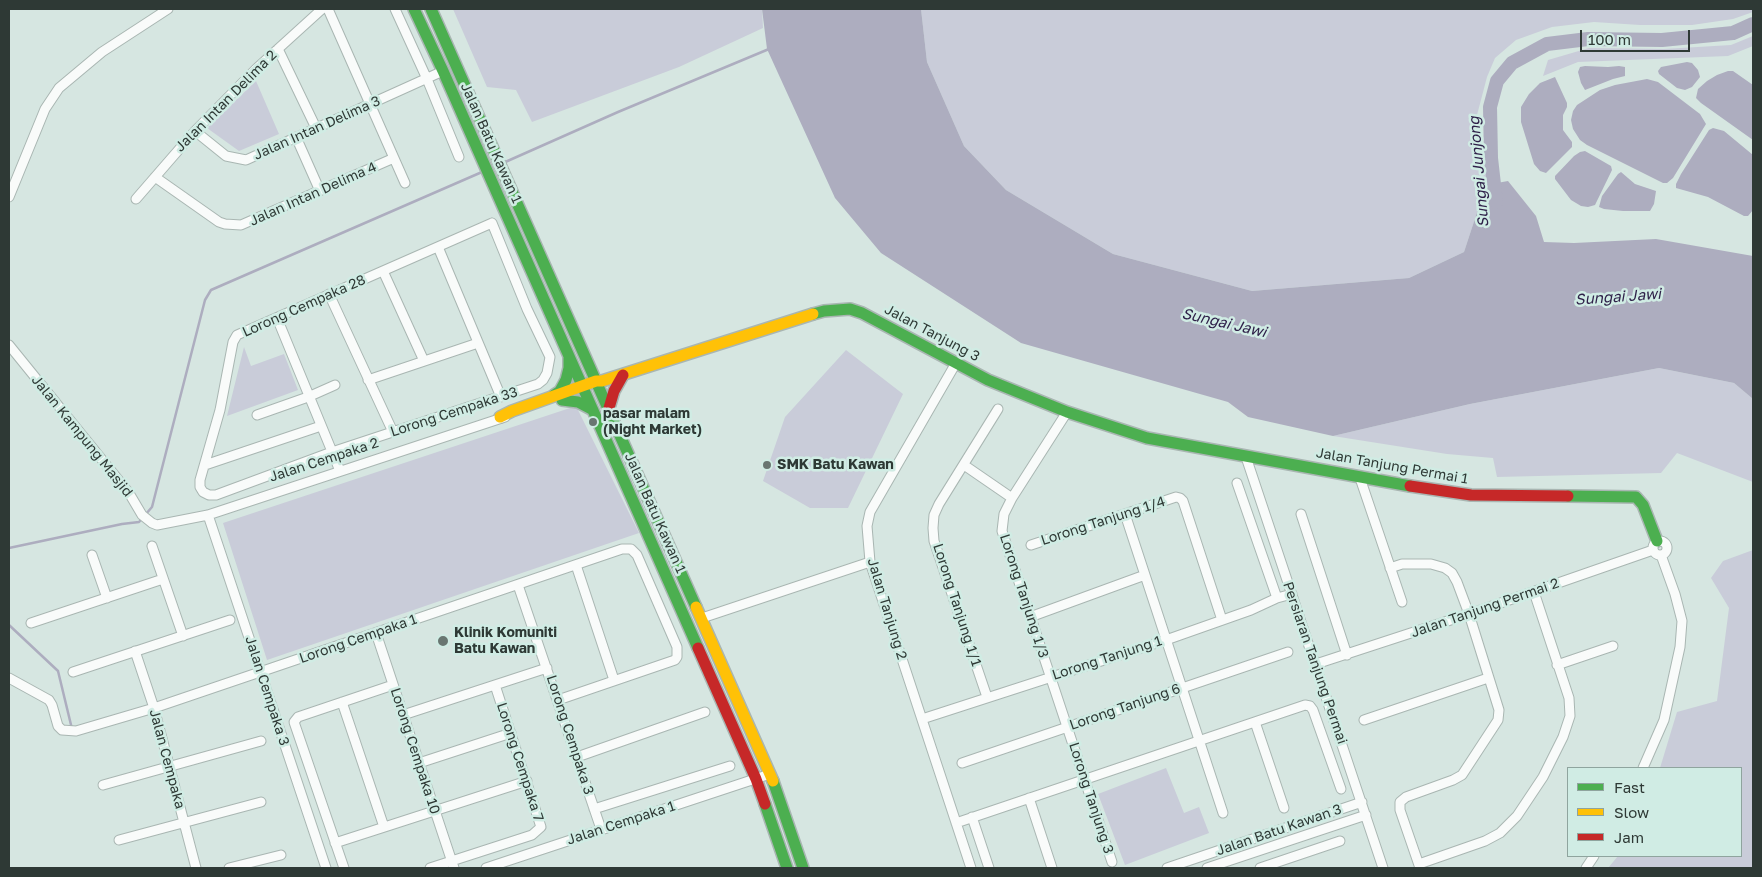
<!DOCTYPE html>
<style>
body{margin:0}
#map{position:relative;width:1762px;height:877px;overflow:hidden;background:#d6e6e1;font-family:"Golos Text",sans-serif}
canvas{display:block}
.frame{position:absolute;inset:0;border:10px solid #2e3935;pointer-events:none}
.legend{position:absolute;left:1567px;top:767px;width:175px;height:90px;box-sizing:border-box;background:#d0ece4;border:1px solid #8fa49e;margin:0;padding:6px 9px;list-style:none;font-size:15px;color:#2e3935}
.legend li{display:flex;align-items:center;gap:10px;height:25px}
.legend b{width:25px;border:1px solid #8fa49e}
.scale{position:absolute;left:1580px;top:30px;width:110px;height:22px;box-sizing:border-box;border:2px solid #2e3935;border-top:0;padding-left:6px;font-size:15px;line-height:18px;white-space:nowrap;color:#2e3935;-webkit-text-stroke:4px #d0ece4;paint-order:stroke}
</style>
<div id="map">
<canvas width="1762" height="877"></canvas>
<div class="frame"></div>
<ul class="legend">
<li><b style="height:6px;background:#4caf50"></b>Fast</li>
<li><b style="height:6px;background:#ffc107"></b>Slow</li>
<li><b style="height:6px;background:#c62828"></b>Jam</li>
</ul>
<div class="scale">100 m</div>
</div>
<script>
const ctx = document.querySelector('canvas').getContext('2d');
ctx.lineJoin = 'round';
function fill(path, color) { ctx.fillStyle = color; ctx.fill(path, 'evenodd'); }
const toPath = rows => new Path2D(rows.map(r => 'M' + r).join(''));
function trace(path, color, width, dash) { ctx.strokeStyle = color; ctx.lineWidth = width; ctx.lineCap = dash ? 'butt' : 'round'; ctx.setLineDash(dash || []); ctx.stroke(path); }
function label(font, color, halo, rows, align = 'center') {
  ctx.font = font + ' "Golos Text",sans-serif'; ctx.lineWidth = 5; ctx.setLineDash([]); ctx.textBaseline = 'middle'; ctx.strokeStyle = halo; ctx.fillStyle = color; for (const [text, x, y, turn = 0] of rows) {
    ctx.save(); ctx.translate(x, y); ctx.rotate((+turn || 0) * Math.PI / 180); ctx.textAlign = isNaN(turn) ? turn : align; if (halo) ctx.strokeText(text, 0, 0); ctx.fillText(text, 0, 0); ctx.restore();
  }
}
const green = toPath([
 [453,9,762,9,763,28,679,67,532,122,516,90,487,87],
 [921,9,1753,9,1753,12,1733,19,1692,25,1640,25,1594,22,1552,27,1516,40,1495,58,1487,77,1477,115,1474,125,1481,128,1482,159,1488,161,1486,185,1464,252,1409,278,1252,291,1113,254,1006,190,964,146,927,62],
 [1753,36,1753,46,1728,56,1578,62,1543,76,1548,60,1589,48,1664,49,1731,45],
 [256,81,279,134,239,151,207,128],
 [244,347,251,366,284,354,298,390,227,416],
 [846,350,903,394,848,508,810,508,763,481,785,417],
 [1659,368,1734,383,1753,399,1753,482,1677,453,1661,473,1497,477,1493,458,1447,454,1333,436,1470,404],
 [576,406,639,533,267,660,223,523],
 [1753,550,1753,868,1608,868,1618,856,1741,856,1741,768,1660,768,1677,712,1717,701,1729,608,1711,578,1723,561],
 [1166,768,1184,813,1199,807,1209,833,1125,865,1098,794]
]);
const water = toPath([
 [762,9,921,9,927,62,964,146,1006,190,1113,254,1252,291,1409,278,1464,252,1486,185,1508,181,1536,216,1544,242,1574,243,1656,239,1753,256,1753,399,1734,383,1659,368,1470,404,1333,436,1248,417,1228,402,1021,343,881,253,835,198,767,49],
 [1687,62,1692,63,1698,70,1700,77,1692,87,1685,90,1677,88,1659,74,1658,71,1661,67],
 [1585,66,1608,67,1619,66,1625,67,1625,76,1613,79,1585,90,1581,83,1578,72,1580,67],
 [1728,71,1733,71,1753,85,1753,140,1701,103,1696,98,1698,89,1707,81,1717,75],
 [1555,77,1567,103,1567,107,1563,115,1563,130,1572,142,1572,147,1546,173,1540,171,1534,164,1521,122,1521,107,1529,94,1540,83],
 [1647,79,1658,82,1700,114,1706,124,1673,178,1667,183,1663,183,1587,145,1580,140,1573,129,1571,120,1573,111,1577,105,1600,90,1615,85],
 [1713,128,1724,131,1753,155,1753,210,1748,216,1744,216,1708,197,1676,188,1676,184,1681,174,1709,130],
 [1585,151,1611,166,1612,170,1595,205,1588,207,1581,206,1571,200,1555,179,1555,176,1574,156,1580,152],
 [1621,172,1635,184,1656,191,1654,204,1650,211,1623,211,1604,209,1599,207,1602,196,1618,174]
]);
const stream = toPath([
 [503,163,618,112,769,49],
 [9,548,122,524,139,522,152,507,205,300,211,290,482,172],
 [9,625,58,671,72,729]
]);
const river = toPath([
 [1496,202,1491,158,1490,107,1497,81,1512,63,1547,44,1588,39,1662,40,1733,33,1753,24]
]);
const street = toPath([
 [328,9,405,183],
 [395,9,427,79,459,157],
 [278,49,316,128],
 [195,131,226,156,246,160,443,71],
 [296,137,320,191],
 [155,177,219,222,225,224,241,225,394,158],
 [9,197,45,109,59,88,102,52,168,9],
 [136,199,195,131,257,68,322,9],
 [492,223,527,309,550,357,547,373,543,380,538,384,332,452,216,495,209,495,203,492,200,487,200,480,220,410,233,342,237,335,492,223],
 [438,247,501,397],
 [383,271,424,361],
 [329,294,393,432],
 [277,318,340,471],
 [9,345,129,493,142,515,152,523,157,525,208,515,505,417],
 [956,363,870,512,867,526,870,562,971,868],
 [368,380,478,343],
 [1067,412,1012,498,1004,514,1002,531,1112,862],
 [257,415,308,397,335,385],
 [1246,457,1383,868],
 [205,465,321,426],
 [964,465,1012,498],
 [1360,478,1402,602],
 [1237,483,1277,598],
 [1125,514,1223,813],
 [1301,514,1347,655],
 [208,515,326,868],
 '1653 548a7 7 0 1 1 14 0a7 7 0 1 1-14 0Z',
 [1031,545,1152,505,1176,497,1180,498,1183,501,1222,620],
 [152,546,183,636],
 [92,555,107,598],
 [576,565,614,680],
 [1390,568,1402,564,1431,564,1445,568,1452,573,1457,582,1469,614,1499,710,1498,720,1462,775,1453,780,1406,797,1400,802,1400,810,1420,868],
 [518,585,601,829],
 [1030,617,1145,575],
 [702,618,870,562],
 [31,623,163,579],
 [376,633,454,868],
 [135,651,154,708,196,868],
 [1316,664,1469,614,1653,550],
 [1557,665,1613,646],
 [73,672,230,620],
 [9,678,49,700,52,705,58,726,62,730,76,731,154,708,622,549,631,549,637,555,677,647,677,657,675,660,558,700],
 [987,697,934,541,933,528,934,515,939,504,998,409],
 [342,702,384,827],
 [403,715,547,668],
 [922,719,1166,640,1251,610,1277,598,1292,594],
 [1364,720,1488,678],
 [1255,722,1284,808],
 [577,757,705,712],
 [419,763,511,733],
 [962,763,1288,652],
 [1643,768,1664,720,1680,647,1682,621,1675,594,1661,555],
 [103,785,261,741],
 [1029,798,1052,868],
 [594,809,730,766],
 [972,817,989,868],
 [956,823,1305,705,1310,706,1313,710,1341,789],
 [119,840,261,802],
 [335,843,527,781],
 [1419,864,1485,841,1500,833,1517,816,1543,777,1563,737,1570,716,1569,698,1534,592],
 [229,868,281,855],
 [344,868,294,722,298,717,393,685],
 [430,868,532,835,541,827,495,685],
 [486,868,770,774],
 [1167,868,1362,802],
 [1207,868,1366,815],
 [1260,868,1340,841],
 [1586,868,1594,856]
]);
const fast = toPath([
 [414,9,443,71,698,648],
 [431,9,696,607],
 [813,314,824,311,850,309,862,313,988,380,1067,412,1147,438,1410,486],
 [554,395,560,391,566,380,569,368,569,358],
 [562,400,578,402,593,410],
 [1568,496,1636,497,1643,505,1657,541],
 [773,781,803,868],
 [765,804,787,868]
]);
const slow = toPath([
 [500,417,512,411,596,381,602,381,813,314],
 [696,607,773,781]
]);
const jam = toPath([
 [609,408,614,391,623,375],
 [1410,486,1471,495,1568,496],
 [698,648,756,779,765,804]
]);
const markers = [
 [593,422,5,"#697671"],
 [767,465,5,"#697671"],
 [443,641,6,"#697671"]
];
const streetNames = [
 ["Jalan Intan Delima 2",226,101,-45],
 ["Jalan Intan Delima 3",317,128,-24],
 ["Jalan Batu Kawan 1",491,143,66],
 ["Jalan Intan Delima 4",313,194,-24],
 ["Lorong Cempaka 28",304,306,-24],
 ["Jalan Tanjung 3",932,333,28],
 ["Lorong Cempaka 33",454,412,-18],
 ["Jalan Kampung Masjid",82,436,51],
 ["Jalan Cempaka 2",324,460,-18],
 ["Jalan Tanjung Permai 1",1392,466,10],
 ["Jalan Batu Kawan 1",655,513,66],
 ["Lorong Tanjung 1/4",1103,521,-18],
 ["Lorong Tanjung 1/3",1024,596,72],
 ["Lorong Tanjung 1/1",957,605,72],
 ["Jalan Tanjung Permai 2",1485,608,-19],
 ["Jalan Tanjung 2",887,609,73],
 ["Lorong Cempaka 1",358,639,-19],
 ["Lorong Tanjung 1",1107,658,-18],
 ["Persiaran Tanjung Permai",1315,663,71],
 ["Jalan Cempaka 3",267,691,72],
 ["Lorong Tanjung 6",1125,707,-19],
 ["Lorong Cempaka 3",570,735,72],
 ["Lorong Cempaka 10",415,751,72],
 ["Jalan Cempaka",167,759,75],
 ["Lorong Cempaka 7",520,762,72],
 ["Lorong Tanjung 3",1091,798,72],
 ["Jalan Cempaka 1",621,823,-18],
 ["Jalan Batu Kawan 3",1279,830,-19]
];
const poiNames = [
 ["pasar malam",603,414],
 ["(Night Market)",603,430],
 ["SMK Batu Kawan",777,465],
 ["Klinik Komuniti",454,633],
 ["Batu Kawan",454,649]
];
const waterNames = [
 ["Sungai Junjong",1479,172,-95],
 ["Sungai Jawi",1618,297,-4],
 ["Sungai Jawi",1224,323,13]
];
fill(green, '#c9ccd9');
fill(water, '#adadbf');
trace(stream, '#adadbf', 2.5);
trace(river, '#adadbf', 14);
trace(street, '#a9b6b2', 11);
trace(fast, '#a9b6b2', 14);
trace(slow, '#a9b6b2', 14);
trace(jam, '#a9b6b2', 14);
trace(street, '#f9fbfa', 9);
trace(fast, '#4caf50', 11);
trace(slow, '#ffc107', 11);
trace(jam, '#c62828', 11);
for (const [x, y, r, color] of markers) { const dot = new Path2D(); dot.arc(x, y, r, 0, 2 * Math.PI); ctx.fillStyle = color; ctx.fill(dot); trace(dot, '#d0ece4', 2); }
label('14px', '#2e3935', '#d0ece4', streetNames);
label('bold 14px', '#2e3935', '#d0ece4', poiNames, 'left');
label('italic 15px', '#2f2149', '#d0ece4', waterNames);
</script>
